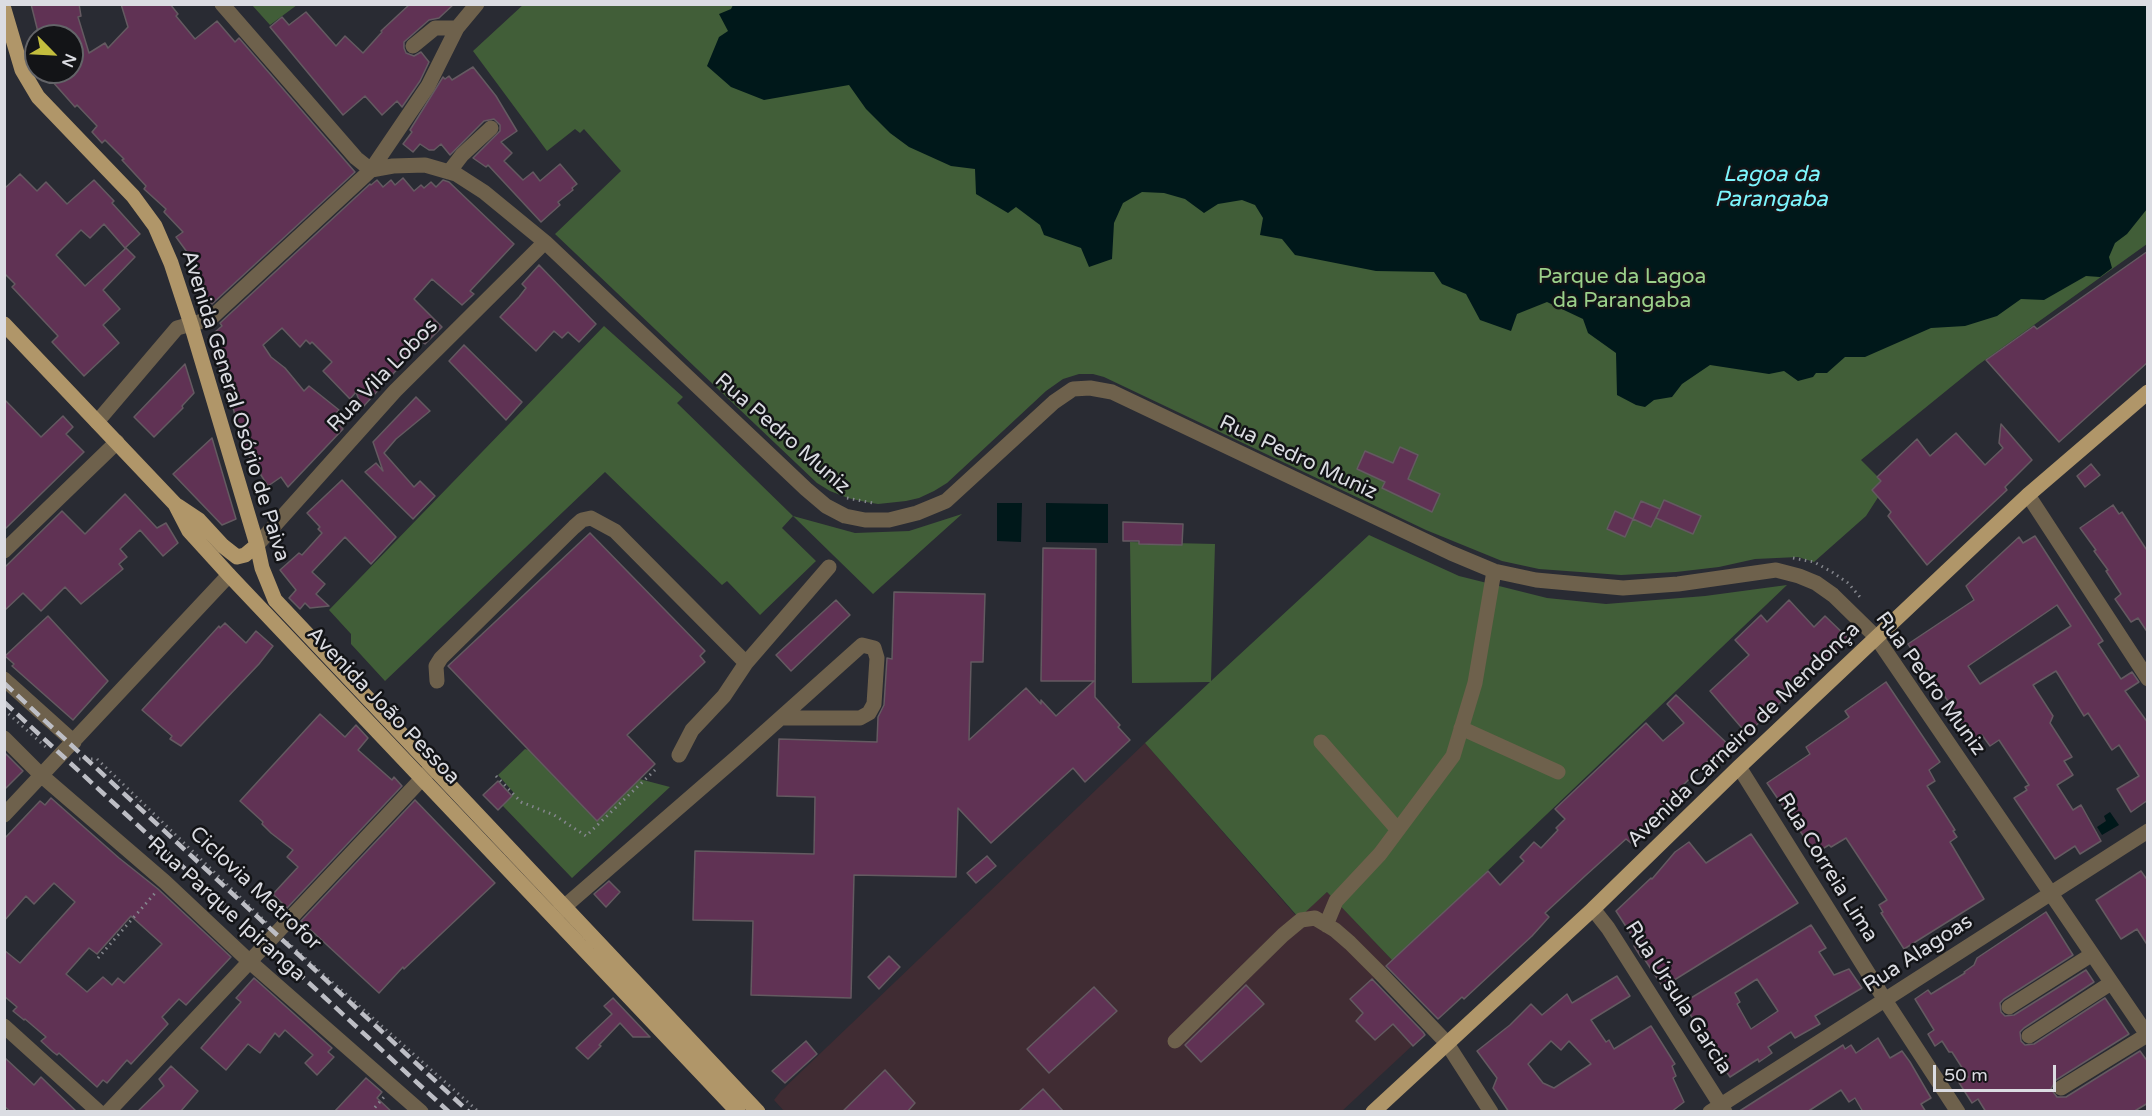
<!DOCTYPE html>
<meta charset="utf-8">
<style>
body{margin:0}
#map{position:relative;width:2152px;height:1116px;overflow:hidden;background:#292b33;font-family:"Varela Round",sans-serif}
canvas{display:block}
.frame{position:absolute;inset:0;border:6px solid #dbdce2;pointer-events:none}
.north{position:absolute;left:24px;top:24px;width:60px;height:60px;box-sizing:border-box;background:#131417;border:2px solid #636468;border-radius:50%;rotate:114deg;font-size:16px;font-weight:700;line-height:24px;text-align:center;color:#dbdce2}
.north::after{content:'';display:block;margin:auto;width:21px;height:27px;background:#c3bd3e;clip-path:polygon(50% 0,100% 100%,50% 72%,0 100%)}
.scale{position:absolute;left:1933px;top:1065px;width:123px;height:27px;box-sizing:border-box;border:3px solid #dbdce2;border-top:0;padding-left:8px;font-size:18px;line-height:21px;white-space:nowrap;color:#dbdce2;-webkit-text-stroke:4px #131417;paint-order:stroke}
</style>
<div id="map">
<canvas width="2152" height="1116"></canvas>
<div class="frame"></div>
<div class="north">N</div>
<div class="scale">50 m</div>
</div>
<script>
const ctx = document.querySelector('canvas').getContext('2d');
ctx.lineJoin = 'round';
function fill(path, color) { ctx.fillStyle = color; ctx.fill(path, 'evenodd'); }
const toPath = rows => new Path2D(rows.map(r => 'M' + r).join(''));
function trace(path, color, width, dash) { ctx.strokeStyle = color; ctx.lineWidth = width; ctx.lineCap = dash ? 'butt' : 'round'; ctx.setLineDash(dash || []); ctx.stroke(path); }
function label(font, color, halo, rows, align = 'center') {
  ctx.font = font + ' "Varela Round",sans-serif'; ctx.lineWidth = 5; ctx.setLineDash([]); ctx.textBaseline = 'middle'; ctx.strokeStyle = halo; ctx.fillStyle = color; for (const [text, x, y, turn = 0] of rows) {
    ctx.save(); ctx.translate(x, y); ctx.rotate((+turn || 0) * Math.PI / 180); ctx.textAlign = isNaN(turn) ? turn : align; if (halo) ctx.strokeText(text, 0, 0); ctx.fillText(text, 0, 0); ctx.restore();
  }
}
const medical = toPath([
 [1145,743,1298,918,1327,892,1393,961,1364,989,1414,1044,1342,1111,785,1112,774,1100,781,1091]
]);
const green = toPath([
 [524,4,2147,5,2147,244,1978,365,1861,460,1886,485,1866,516,1814,562,1798,557,1755,559,1719,567,1676,572,1621,575,1539,569,1502,561,1426,530,1104,377,1093,374,1079,374,1063,379,1046,391,947,483,934,491,919,498,906,501,878,504,866,502,848,498,830,491,817,483,555,234,621,171,584,129,580,133,575,129,547,151,473,51],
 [252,5,297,5,270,25],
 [604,326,683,397,677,403,793,516,855,533,909,531,962,514,873,594,793,516,782,528,816,561,760,615,727,581,722,585,605,472,385,681,351,644,351,634,329,610],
 [1369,535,1459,576,1547,598,1606,604,1705,596,1787,585,1393,961,1327,892,1299,918,1145,743,1210,682,1132,683,1130,542,1215,544,1211,681],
 [525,749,670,787,572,878,502,805,514,793,498,775]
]);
const water = toPath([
 [733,5,2147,5,2147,209,2127,234,2115,243,2109,257,2112,268,2100,277,2086,276,2044,300,2021,299,1997,316,1965,326,1931,328,1865,357,1845,357,1827,373,1816,373,1813,377,1798,381,1784,371,1769,374,1710,365,1682,384,1672,397,1654,400,1645,407,1636,405,1617,395,1616,353,1588,333,1583,319,1547,302,1517,314,1511,331,1480,320,1466,294,1442,284,1434,272,1376,271,1295,255,1282,239,1260,235,1263,218,1255,205,1242,200,1218,204,1204,213,1185,199,1164,193,1142,192,1123,203,1114,223,1112,259,1089,267,1081,248,1044,235,1040,225,1016,207,1008,213,976,194,975,169,951,166,909,147,890,133,866,109,849,85,764,100,731,87,707,66,719,37,728,31,719,14,731,9],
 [997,503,1022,503,1021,542,997,541],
 [1046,503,1108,504,1108,543,1046,542],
 [2110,812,2119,825,2102,835,2097,827,2106,821,2104,816]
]);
const building = toPath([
 [31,4,79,4,81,16,78,17,89,53,105,43,108,48,128,27,121,4,170,4,178,14,176,16,195,39,217,21,235,42,239,38,355,172,212,304,197,289,204,283,187,264,196,256,187,252,176,237,183,232,164,212,166,209,144,189,146,186,122,160,124,159,105,140,102,143,92,132,97,126,77,105,75,107,44,72,72,72,72,36,39,36,31,4],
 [410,4,454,4,439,18,429,20,404,42,404,48,406,53,414,56,421,52,429,62,420,81,402,107,397,101,382,115,365,96,343,115,270,27,282,17,289,25,306,12,336,46,345,36,363,53,382,32,381,31,410,4],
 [473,67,496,96,517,131,501,142,512,153,504,161,523,180,533,172,540,181,560,164,577,184,572,188,573,190,558,202,560,205,541,222,488,165,486,167,473,158,500,131,500,125,494,119,484,121,450,155,441,144,434,150,429,150,420,144,413,152,403,144,412,132,410,130,443,77,445,79,449,76,452,80,473,67],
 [20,174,37,191,46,182,67,204,94,180,114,201,112,203,140,234,125,248,104,224,90,238,81,230,56,255,85,286,126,248,135,257,103,290,120,309,103,325,119,343,84,376,52,342,58,336,12,287,15,284,4,273,4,189,20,174],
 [403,178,414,191,421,185,424,188,431,182,436,187,443,180,449,182,514,244,470,291,474,294,462,305,432,279,414,299,442,327,425,344,422,342,362,408,356,392,350,399,323,371,332,362,312,342,310,344,306,340,300,347,282,328,263,345,271,357,285,368,304,391,309,386,339,410,332,417,343,429,288,487,281,477,268,486,243,447,225,376,223,377,212,342,208,338,222,326,220,323,370,184,371,185,377,180,383,187,391,180,395,185,403,178],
 [2148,251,2148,362,2059,442,1986,360,2034,326,2037,329,2148,251],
 [539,265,596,324,579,342,568,332,562,338,554,331,536,351,500,317,519,297,526,288,522,284,539,265],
 [464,345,522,402,506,420,449,361,464,345],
 [185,364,194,393,182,406,183,408,154,437,134,417,185,364],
 [416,397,430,411,396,439,384,453,414,487,420,481,435,496,413,519,365,472,376,463,383,471,373,442,416,397],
 [4,399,41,437,63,416,73,427,66,434,84,452,4,530,4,399],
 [2001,424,2032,460,2005,487,2007,490,1927,565,1888,516,1891,512,1872,490,1881,481,1877,477,1917,439,1930,456,1956,433,1985,465,2003,448,1999,443,2001,424],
 [212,438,236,519,222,525,173,474,212,438],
 [1400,447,1418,455,1408,479,1440,494,1432,512,1382,488,1385,482,1357,469,1365,451,1393,463,1400,447],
 [2091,464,2100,475,2085,487,2077,476,2091,464],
 [342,480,396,537,371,564,345,537,312,572,325,584,316,594,329,606,310,608,305,603,300,609,289,598,296,590,280,570,299,553,302,555,322,533,318,529,320,527,307,513,342,480],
 [125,494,157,528,166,523,178,543,163,556,140,530,120,549,127,557,119,564,123,569,81,604,65,587,41,611,23,593,4,611,4,568,62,511,85,534,125,494],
 [1664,500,1701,516,1693,534,1656,518,1664,500],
 [1641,501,1660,509,1651,527,1633,519,1641,501],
 [2113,505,2119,514,2122,512,2148,552,2148,633,2138,618,2131,622,2115,599,2121,594,2106,571,2108,570,2094,551,2096,550,2080,528,2113,505],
 [1615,511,1633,519,1625,537,1607,529,1615,511],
 [1123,522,1183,524,1182,545,1139,544,1139,541,1123,541,1123,522],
 [590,533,705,651,700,656,705,662,627,735,655,764,597,821,448,666,590,533],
 [2035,536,2103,641,2098,644,2121,679,2132,672,2139,682,2125,691,2148,723,2148,800,2131,812,2117,789,2139,776,2119,745,2112,750,2088,713,2084,716,2056,671,2033,685,2053,716,2050,723,2072,757,2064,761,2073,775,2057,785,2073,810,2081,805,2101,841,2080,854,2075,846,2055,859,2014,798,2027,790,2025,787,2029,785,1999,740,1990,746,1982,735,1976,739,1968,728,1965,730,1955,711,1908,644,1974,600,1966,586,2019,537,2023,543,2035,536],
 [2057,605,2071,626,1980,684,1968,666,2057,605],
 [1043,548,1096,549,1095,697,1120,725,1118,727,1130,740,1085,782,1073,768,991,843,958,808,956,877,854,875,851,998,751,995,753,921,693,920,695,851,814,854,815,797,777,796,779,739,877,742,878,717,884,705,887,658,892,659,894,592,985,594,983,662,971,662,969,740,1026,688,1041,704,1041,700,1056,716,1094,681,1041,681,1043,548],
 [836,600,850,615,791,671,776,655,836,600],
 [1789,600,1814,627,1825,616,1849,639,1821,665,1817,660,1796,680,1800,684,1747,734,1710,691,1749,655,1735,640,1761,615,1767,622,1789,600],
 [48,616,108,681,73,720,12,666,14,664,5,656,48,616],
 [225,623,246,643,256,631,273,646,259,664,181,746,170,739,172,736,142,710,219,626,220,628,225,623],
 [1886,682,1940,762,1929,770,1935,781,1927,786,1955,830,1953,831,1957,837,1950,842,1984,899,1904,949,1881,913,1883,912,1879,905,1887,900,1846,838,1831,847,1829,845,1817,852,1813,845,1811,847,1767,783,1810,754,1806,747,1849,717,1845,711,1886,682],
 [1676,695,1732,748,1713,766,1708,761,1680,788,1684,793,1631,843,1626,839,1585,876,1545,913,1549,917,1532,936,1464,999,1462,997,1438,1019,1386,966,1488,871,1500,885,1524,861,1520,857,1534,842,1541,848,1558,830,1556,828,1565,819,1555,809,1646,723,1663,741,1684,723,1667,704,1676,695],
 [320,714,345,737,356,725,368,738,358,750,392,780,394,777,402,786,287,908,273,894,298,867,287,857,293,850,271,833,262,824,263,822,240,801,320,714],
 [4,752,23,771,4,790,4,752],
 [498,781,512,796,498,810,483,795,498,781],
 [51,798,119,858,158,889,231,957,186,1005,179,999,162,1017,168,1024,131,1064,127,1060,107,1083,103,1080,97,1087,59,1053,57,1055,53,1052,41,1041,46,1037,25,1019,24,1020,13,1011,17,1007,4,996,4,950,20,963,75,902,54,883,34,904,26,896,4,921,4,839,40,801,45,805,51,798],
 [131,916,162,944,124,983,118,978,112,985,103,977,87,992,66,974,89,948,97,954,131,916],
 [415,800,495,883,404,969,403,967,379,993,301,921,415,800],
 [1751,834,1798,903,1663,987,1645,960,1647,959,1641,957,1634,946,1636,942,1616,911,1651,878,1652,879,1675,852,1689,842,1706,863,1751,834],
 [987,856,996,866,976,883,967,873,987,856],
 [2141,871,2148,881,2148,946,2137,929,2121,939,2096,900,2141,871],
 [609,881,620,892,606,907,594,894,609,881],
 [2046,912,2073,955,2004,999,2000,1003,2001,1012,2005,1016,2014,1015,2086,970,2094,982,2024,1028,2020,1032,2021,1041,2025,1045,2034,1044,2105,998,2129,1034,2056,1080,2051,1089,2057,1097,2066,1097,2140,1051,2148,1062,2148,1103,2133,1112,1986,1112,1978,1099,1972,1103,1958,1081,1968,1077,1952,1052,1949,1052,1942,1041,1935,1046,1928,1034,1934,1030,1915,999,1928,990,1931,994,1965,973,1964,972,1974,965,1977,958,2046,912],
 [1811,925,1826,948,1819,952,1834,975,1849,969,1862,988,1815,1016,1820,1024,1795,1038,1791,1032,1768,1047,1772,1053,1759,1062,1758,1059,1730,1077,1719,1061,1722,1058,1709,1037,1707,1038,1700,1028,1699,1029,1684,1004,1687,1003,1686,1001,1811,925],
 [1757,979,1778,1011,1751,1029,1737,1004,1740,1002,1735,993,1757,979],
 [889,956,900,967,879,989,868,977,889,956],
 [1617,976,1630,996,1591,1020,1606,1042,1609,1040,1614,1049,1651,1026,1675,1064,1672,1066,1676,1076,1673,1078,1684,1102,1671,1112,1509,1112,1493,1088,1497,1078,1477,1051,1510,1025,1531,1004,1542,1015,1567,994,1572,1003,1617,976],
 [1551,1041,1561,1050,1569,1041,1591,1064,1554,1088,1543,1083,1528,1064,1551,1041],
 [254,978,332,1048,328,1052,334,1057,317,1075,305,1063,313,1055,285,1030,279,1037,275,1033,260,1053,248,1044,226,1070,201,1048,241,1002,236,998,254,978],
 [1372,979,1423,1032,1425,1035,1413,1046,1393,1024,1375,1040,1356,1021,1363,1013,1350,999,1372,979],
 [1246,985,1264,1004,1201,1062,1185,1045,1246,985],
 [1094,987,1117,1011,1049,1073,1027,1049,1094,987],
 [613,998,650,1037,633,1037,620,1023,599,1045,601,1046,588,1059,576,1048,612,1014,604,1006,613,998],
 [1878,1038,1890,1058,1902,1051,1910,1062,1931,1098,1921,1104,1926,1112,1863,1112,1855,1098,1849,1102,1841,1090,1807,1112,1738,1112,1843,1045,1845,1049,1851,1045,1856,1053,1878,1038],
 [806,1041,817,1054,785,1083,772,1071,806,1041],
 [4,1057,34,1085,41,1077,77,1112,11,1112,4,1106,4,1057],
 [171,1066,198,1091,180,1112,137,1112,164,1086,159,1079,171,1066],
 [885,1070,915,1103,907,1112,842,1112,885,1070],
 [366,1078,382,1092,377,1098,392,1112,334,1112,366,1078],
 [1043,1089,1064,1112,1018,1112,1043,1089]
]);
const path = toPath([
 [847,498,873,503],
 [1793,558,1814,562,1832,572,1848,583,1860,597],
 [4,710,47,748],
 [79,759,97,759,267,923],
 [496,776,521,802,554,815,586,836,655,770],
 [287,942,479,1112],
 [98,958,156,892],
 [371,1112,384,1097]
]);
const minor = toPath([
 [222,4,356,158,371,170],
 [413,46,435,28,457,28],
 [371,170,393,166,425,165,456,174,484,192,545,242,806,489,826,506,845,516,865,520,889,520,917,513,946,501,1054,402,1073,389,1090,388,1112,392,1451,553,1494,571,1536,580,1623,588,1678,584,1776,570,1799,576,1816,583,1833,595,1876,637,2148,1036],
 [449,172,462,155,491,128],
 [97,422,177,328,210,319,371,170,428,86,457,28,477,4],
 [2028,495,2148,679],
 [257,545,395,391,545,242],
 [4,551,117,442],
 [746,663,829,567],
 [4,679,74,742],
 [437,681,436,666,441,658,574,527,582,520,591,518,615,531,746,663,724,696,692,730,679,755],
 [1461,728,1558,772],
 [4,738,42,776,165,882,250,962,421,1112],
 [1321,742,1398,830],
 [1739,767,1885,1000,1958,1112],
 [4,815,229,575],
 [1593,909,1608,928,1725,1112],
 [556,914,737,757,862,645,874,648,877,658,874,704,869,713,860,718,781,718],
 [1326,925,1336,901,1380,854,1453,756,1475,683,1494,571],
 [2009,1007,2091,955],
 [4,1026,99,1112],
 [2029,1036,2111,983],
 [1175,1041,1283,935,1301,920,1315,918,1335,930,1350,943,1380,973,1446,1042,1491,1112],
 [2061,1088,2147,1035],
 [108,1112,431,769],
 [1710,1112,2148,831]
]);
const major = toPath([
 [4,9,22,70,38,97,133,196,155,226,171,263,191,324,257,545,262,568,275,600,758,1112],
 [4,324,175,504,189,531,229,575,738,1112],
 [178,506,199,520,223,546,237,557,245,555,257,545],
 [1373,1112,1593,909,1739,767,1983,537,2028,495,2148,392]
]);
const rail = toPath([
 [4,683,469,1112],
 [4,702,449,1112]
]);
const parkNames = [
 ["Parque da Lagoa",1622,277],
 ["da Parangaba",1622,301]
];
const streetNames = [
 ["Rua Vila Lobos",383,376,-46],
 ["Avenida General Osório de Paiva",235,406,73],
 ["Rua Pedro Muniz",782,434,41],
 ["Rua Pedro Muniz",1298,458,25],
 ["Rua Pedro Muniz",1930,684,54],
 ["Avenida João Pessoa",383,706,46],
 ["Avenida Carneiro de Mendonça",1744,735,-44],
 ["Rua Correia Lima",1827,868,58],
 ["Ciclovia Metrofor",255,889,43],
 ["Rua Parque Ipiranga",226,910,42],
 ["Rua Alagoas",1918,954,-33],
 ["Rua Úrsula Garcia",1678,998,57]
];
const waterNames = [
 ["Lagoa da",1771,175],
 ["Parangaba",1771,200]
];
fill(medical, '#402c33');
fill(green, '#415e38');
fill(water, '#00181a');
fill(building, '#603254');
trace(building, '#645a61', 1.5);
trace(path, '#84868d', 3, [1.5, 4.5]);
trace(minor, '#6e614c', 15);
trace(major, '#b09669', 15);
trace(rail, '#bdbec5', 4.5, [12, 6]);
label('21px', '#9bd08a', '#131417', parkNames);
label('21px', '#dbdce2', '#131417', streetNames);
label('italic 22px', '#7cf6fe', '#131417', waterNames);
</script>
